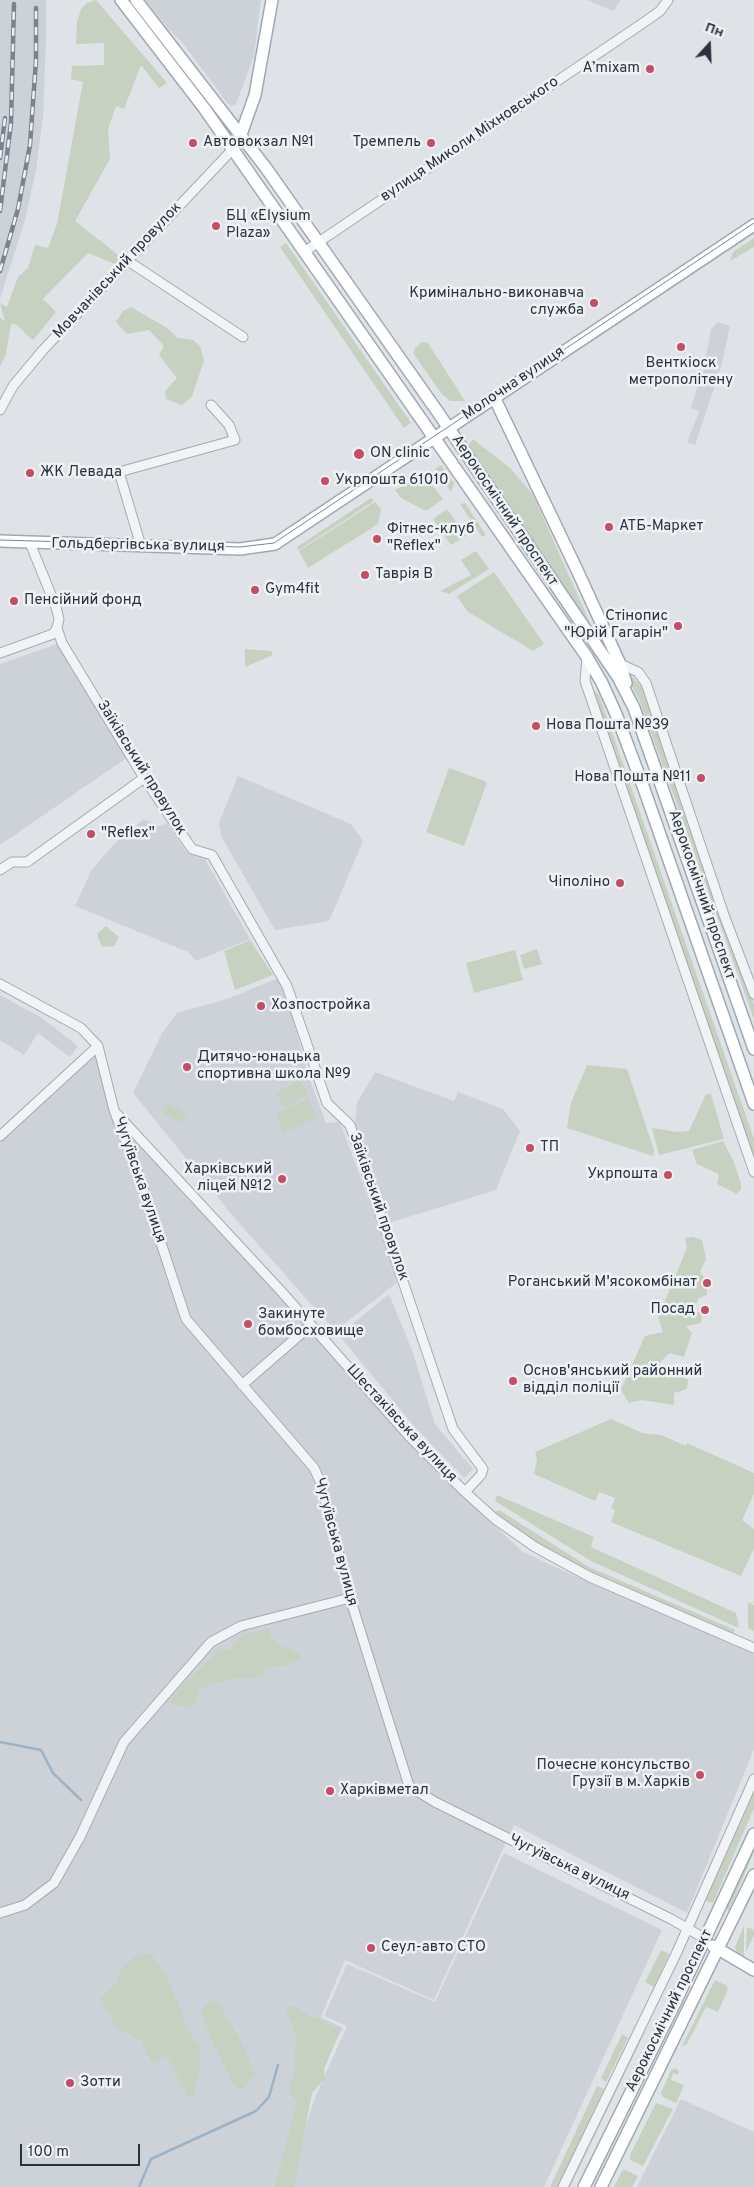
<!DOCTYPE html>
<meta charset="utf-8">
<style>
body{margin:0}
#map{position:relative;width:754px;height:2187px;overflow:hidden;background:#dfe3e7;font-family:Overpass,sans-serif}
canvas{display:block}
.north{position:absolute;left:684px;top:20px;width:50px;height:50px;-webkit-text-stroke:4px #eff2f5;paint-order:stroke;rotate:20deg;font-size:14px;font-weight:700;line-height:20px;text-align:center;color:#29323d}
.north::after{content:'';display:block;margin:auto;width:18px;height:22px;background:#29323d;clip-path:polygon(50% 0,100% 100%,50% 72%,0 100%)}
.scale{position:absolute;left:20px;top:2144px;width:120px;height:22px;box-sizing:border-box;border:2px solid #29323d;border-top:0;padding-left:6px;font-size:15px;line-height:18px;white-space:nowrap;color:#29323d;-webkit-text-stroke:4px #eff2f5;paint-order:stroke}
</style>
<div id="map">
<canvas width="754" height="2187"></canvas>
<div class="north">Пн</div>
<div class="scale">100 m</div>
</div>
<script>
const ctx = document.querySelector('canvas').getContext('2d');
ctx.lineJoin = 'round';
function fill(path, color) { ctx.fillStyle = color; ctx.fill(path, 'evenodd'); }
const toPath = rows => new Path2D(rows.map(r => 'M' + r).join(''));
function trace(path, color, width, dash) { ctx.strokeStyle = color; ctx.lineWidth = width; ctx.lineCap = dash ? 'butt' : 'round'; ctx.setLineDash(dash || []); ctx.stroke(path); }
function label(font, color, halo, rows, align = 'center') {
  ctx.font = font + ' Overpass,sans-serif'; ctx.lineWidth = 5; ctx.setLineDash([]); ctx.textBaseline = 'middle'; ctx.strokeStyle = halo; ctx.fillStyle = color; for (const [text, x, y, turn = 0] of rows) {
    ctx.save(); ctx.translate(x, y); ctx.rotate((+turn || 0) * Math.PI / 180); ctx.textAlign = isNaN(turn) ? turn : align; if (halo) ctx.strokeText(text, 0, 0); ctx.fillText(text, 0, 0); ctx.restore();
  }
}
const built = toPath([
 [0,0,46,0,46,40,43,117,36,170,25,220,0,299],
 [145,0,261,0,254,56,236,104,232,106,228,104,182,42,169,30],
 [587,0,621,0,613,11],
 [717,322,730,326,721,367,695,445,687,442,699,412,691,408,699,382,702,379,711,329],
 [57,644,128,757,0,845,0,664],
 [238,776,351,824,363,841,329,921,275,930,221,836,219,823],
 [144,819,159,826,167,823,187,853,205,859,250,939,196,961,188,952,75,906,91,871,113,845],
 [278,978,291,1012,309,1077,326,1123,340,1122,399,1281,335,1331,232,1215,133,1093,162,1033,177,1013,230,998],
 [0,995,42,1018,78,1046,70,1057,38,1033,24,1055,0,1040],
 [95,1053,111,1116,276,1292,443,1478,523,1552,584,1580,754,1651,754,1749,687,1913,514,1825,434,2000,345,1960,321,2017,343,2028,307,2094,277,2187,0,2187,0,1135],
 [375,1072,454,1101,458,1092,503,1109,520,1131,496,1190,389,1223,355,1123,357,1103],
 [389,1294,412,1350,435,1424,473,1469,464,1478,413,1425,339,1335],
 [504,1853,662,1930,544,2187,285,2187,316,2095,347,2026,324,2016,347,1964,435,2002],
 [681,2099,754,2132,754,2187,637,2187]
]);
const green = toPath([
 [96,0,167,83,159,88,141,65,124,109,116,106,108,129,110,159,75,221,122,258,115,264,88,253,43,299,56,312,33,340,15,324,11,324,6,354,0,367,0,318,5,321,0,303,7,307,18,277,28,268,35,245,48,248,57,224,83,82,71,79,72,66,104,65,104,43,76,44,77,22,81,9,87,3],
 [754,238,754,247,730,261,733,252],
 [286,243,411,423,404,428,280,247],
 [131,307,167,328,178,338,193,340,200,346,204,361,192,396,182,405,166,399,165,391,177,378,159,355,164,346,149,330,127,334,116,322,123,311],
 [422,342,428,343,465,401,450,401,441,393,413,353,416,347],
 [473,439,511,469,533,495,590,623,468,445],
 [441,465,454,483,451,492,435,469],
 [423,474,443,499,426,511,401,498,395,490],
 [371,498,374,501,299,550,297,547],
 [375,502,381,509,378,524,308,568,299,551],
 [465,503,486,535,482,537,460,504],
 [447,509,466,536,451,545,433,519],
 [476,551,489,569,449,594,440,591,471,575,461,560],
 [494,572,544,644,533,651,468,612,457,596],
 [245,649,271,651,273,655,245,667],
 [630,674,643,688,665,744,754,1005,754,1019,640,702,627,676],
 [593,690,599,695,754,1139,754,1159],
 [449,768,487,782,464,846,426,832],
 [106,926,119,937,114,946,102,947,97,934],
 [250,940,273,975,235,990,224,951],
 [537,949,542,964,524,969,520,955],
 [515,950,523,980,474,993,466,963],
 [587,1065,627,1069,654,1150,653,1156,567,1128,571,1103],
 [300,1080,308,1094,284,1108,276,1093],
 [706,1094,711,1094,724,1139,659,1155,652,1128,677,1132,689,1131],
 [308,1099,317,1118,283,1133,276,1114],
 [166,1103,186,1113,182,1124,162,1112],
 [723,1141,734,1162,741,1184,741,1189,737,1194,717,1184,719,1174,697,1164,692,1150],
 [693,1237,702,1240,706,1259,700,1272,706,1280,707,1295,699,1298,693,1309,702,1314,701,1323,686,1326,692,1333,684,1357,670,1353,658,1364,688,1380,687,1389,674,1393,674,1405,642,1400,629,1403,621,1390,645,1336,663,1332,658,1317,687,1248,685,1238],
 [611,1419,642,1433,661,1435,686,1446,687,1443,754,1473,754,1494,742,1520,754,1529,754,1548,741,1576,611,1522,615,1510,611,1508,615,1498,599,1492,595,1501,534,1474,537,1459,535,1452],
 [497,1495,594,1537,591,1547,736,1613,739,1628,591,1561,495,1501],
 [499,1510,589,1567,735,1630,733,1633,590,1571,530,1539,495,1512],
 [748,1602,754,1605,754,1631,748,1628],
 [268,1628,271,1637,279,1644,300,1654,300,1660,283,1666,265,1668,263,1676,245,1679,230,1679,198,1689,195,1703,186,1708,171,1703,171,1699,185,1683,218,1651,231,1649,240,1636],
 [754,1789,754,1808,713,1903,704,1900],
 [754,1845,754,1852,729,1910,726,1908],
 [744,1926,744,1956,742,1959,737,1955,735,1947],
 [747,1927,754,1930,754,1935,746,1952],
 [661,1950,669,1954,654,1987,645,1982],
 [150,1953,167,1976,188,2029,199,2047,201,2066,194,2094,188,2098,167,2056,152,2063,140,2040,117,2029,100,1998,118,1981,121,1968,138,1955],
 [715,1980,727,1986,728,1989,718,2012,706,2007,687,2044,682,2046],
 [217,1999,243,2045,255,2074,243,2090,235,2087,210,2036,202,2013,207,2003],
 [292,2005,307,2014,341,2029,324,2069,325,2078,312,2093,294,2187,275,2187,297,2101,288,2092,295,2072,294,2056,297,2041,291,2021,285,2011],
 [641,2030,645,2032,570,2187,566,2187],
 [622,2034,628,2038,606,2082,601,2078],
 [676,2068,679,2072,678,2075,673,2073,671,2080,684,2085,676,2103,663,2097,661,2093,671,2070],
 [597,2086,604,2089,558,2187,550,2187],
 [656,2103,673,2109,643,2166,630,2160,630,2155],
 [623,2169,638,2176,632,2187,614,2187]
]);
const stream = toPath([
 [0,1742,41,1750,53,1773,81,1800],
 [139,2187,151,2159,256,2111,269,2097,278,2065]
]);
const minor = toPath([
 [304,252,646,21,660,11,668,0],
 [128,261,243,337],
 [0,410,13,386,43,350,232,150],
 [141,546,119,472,235,440,229,425,211,405],
 [57,628,62,643,144,778,192,849,212,855,287,986,327,1103,350,1125,453,1429,483,1469,481,1475,465,1492],
 [0,653,53,634,57,628,59,619,56,607,30,543],
 [587,657,585,681,754,1172],
 [616,662,638,672,646,683,724,915,754,994],
 [0,870,12,862,27,862,144,778],
 [0,984,81,1028,98,1046,114,1110,140,1179,186,1319,314,1468,321,1483,350,1598,409,1786,435,1802,671,1919,704,1938],
 [117,1114,281,1291,409,1436,465,1492,495,1519,535,1547,590,1577,754,1648],
 [0,1136,98,1046],
 [242,1385,311,1325],
 [0,1913,25,1905,54,1883,80,1837,124,1742,211,1642,241,1626,350,1598],
 [563,2187,677,1952,754,1779]
]);
const major = toPath([
 [121,0,204,108,587,657,602,683,616,714,643,786,754,1104],
 [136,0,266,168,437,411,618,677,634,708,754,1049],
 [239,140,255,95,272,0],
 [494,397,577,570,620,664,626,683],
 [0,541,240,549,275,544,754,225],
 [713,1946,754,1970],
 [584,2187,673,2007,754,1834],
 [601,2187,754,1875]
]);
const tram = toPath([
 [0,540,240,547,274,543,754,223]
]);
const rail = toPath([
 [0,158,5,118],
 [0,211,11,123,14,4],
 [0,271,18,209,30,145,36,60,36,8]
]);
const markers = [
 [650,69,5,"#c44d68"],
 [193,143,5,"#c44d68"],
 [431,143,5,"#c44d68"],
 [216,226,5,"#c44d68"],
 [594,303,5,"#c44d68"],
 [681,347,5,"#c44d68"],
 [359,454,6,"#c44d68"],
 [30,473,5,"#c44d68"],
 [325,481,5,"#c44d68"],
 [609,527,5,"#c44d68"],
 [377,539,5,"#c44d68"],
 [365,575,5,"#c44d68"],
 [255,590,5,"#c44d68"],
 [14,601,5,"#c44d68"],
 [678,626,5,"#c44d68"],
 [536,726,5,"#c44d68"],
 [701,778,5,"#c44d68"],
 [91,834,5,"#c44d68"],
 [620,883,5,"#c44d68"],
 [261,1006,5,"#c44d68"],
 [187,1067,5,"#c44d68"],
 [530,1148,5,"#c44d68"],
 [668,1175,5,"#c44d68"],
 [282,1179,5,"#c44d68"],
 [707,1283,5,"#c44d68"],
 [705,1310,5,"#c44d68"],
 [248,1324,5,"#c44d68"],
 [513,1381,5,"#c44d68"],
 [700,1775,5,"#c44d68"],
 [330,1791,5,"#c44d68"],
 [371,1948,5,"#c44d68"],
 [70,2083,5,"#c44d68"]
];
const poiNames = [
 ["A’mixam",640,69,"right"],
 ["Автовокзал №1",203,143],
 ["Тремпель",421,143,"right"],
 ["БЦ «Elysium",226,217],
 ["Plaza»",226,234],
 ["Кримінально-виконавча",584,294,"right"],
 ["служба",584,311,"right"],
 ["Венткіоск",681,364,"center"],
 ["метрополітену",681,381,"center"],
 ["ON clinic",370,454],
 ["ЖК Левада",40,473],
 ["Укрпошта 61010",335,481],
 ["АТБ-Маркет",619,527],
 ["Фітнес-клуб",387,530],
 ["\"Reflex\"",387,547],
 ["Таврія В",375,575],
 ["Gym4fit",265,590],
 ["Пенсійний фонд",24,601],
 ["Стінопис",668,617,"right"],
 ["\"Юрій Гагарін\"",668,634,"right"],
 ["Нова Пошта №39",546,726],
 ["Нова Пошта №11",691,778,"right"],
 ["\"Reflex\"",101,834],
 ["Чіполіно",610,883,"right"],
 ["Хозпостройка",271,1006],
 ["Дитячо-юнацька",197,1058],
 ["спортивна школа №9",197,1075],
 ["ТП",540,1148],
 ["Харківський",272,1170,"right"],
 ["ліцей №12",272,1187,"right"],
 ["Укрпошта",658,1175,"right"],
 ["Роганський М'ясокомбінат",697,1283,"right"],
 ["Посад",695,1310,"right"],
 ["Закинуте",258,1315],
 ["бомбосховище",258,1332],
 ["Основ'янський районний",523,1372],
 ["відділ поліції",523,1389],
 ["Почесне консульство",690,1766,"right"],
 ["Грузії в м. Харків",690,1783,"right"],
 ["Харківметал",340,1791],
 ["Сеул-авто СТО",381,1948],
 ["Зотти",80,2083]
];
const streetNames = [
 ["вулиця Миколи Міхновського",470,140,-34],
 ["Мовчанівський провулок",118,271,-47],
 ["Молочна вулиця",514,384,-34],
 ["Аерокосмічний проспект",504,511,56],
 ["Гольдбергівська вулиця",138,546,1],
 ["Заїківський провулок",141,768,58],
 ["Аерокосмічний проспект",701,895,71],
 ["Чугуївська вулиця",139,1180,71],
 ["Заїківський провулок",378,1207,71],
 ["Шестаківська вулиця",401,1424,47],
 ["Чугуївська вулиця",335,1542,75],
 ["Чугуївська вулиця",569,1868,26],
 ["Аерокосмічний проспект",670,2011,-64]
];
fill(built, '#cdd2d9');
fill(green, '#c6d1c1');
trace(stream, '#9db3c5', 2.5);
trace(minor, '#a5aab1', 11);
trace(major, '#9fa8b2', 14);
trace(minor, '#f2f3f6', 9);
trace(major, '#fff', 11);
trace(tram, '#7a8490', 1);
trace(rail, '#7a8490', 4.5);
trace(rail, '#eff2f5', 2.5, [8]);
for (const [x, y, r, color] of markers) { const dot = new Path2D(); dot.arc(x, y, r, 0, 2 * Math.PI); ctx.fillStyle = color; ctx.fill(dot); trace(dot, '#eff2f5', 2); }
label('15px', '#29323d', '#eff2f5', poiNames, 'left');
label('15px', '#29323d', '#eff2f5', streetNames);
</script>
